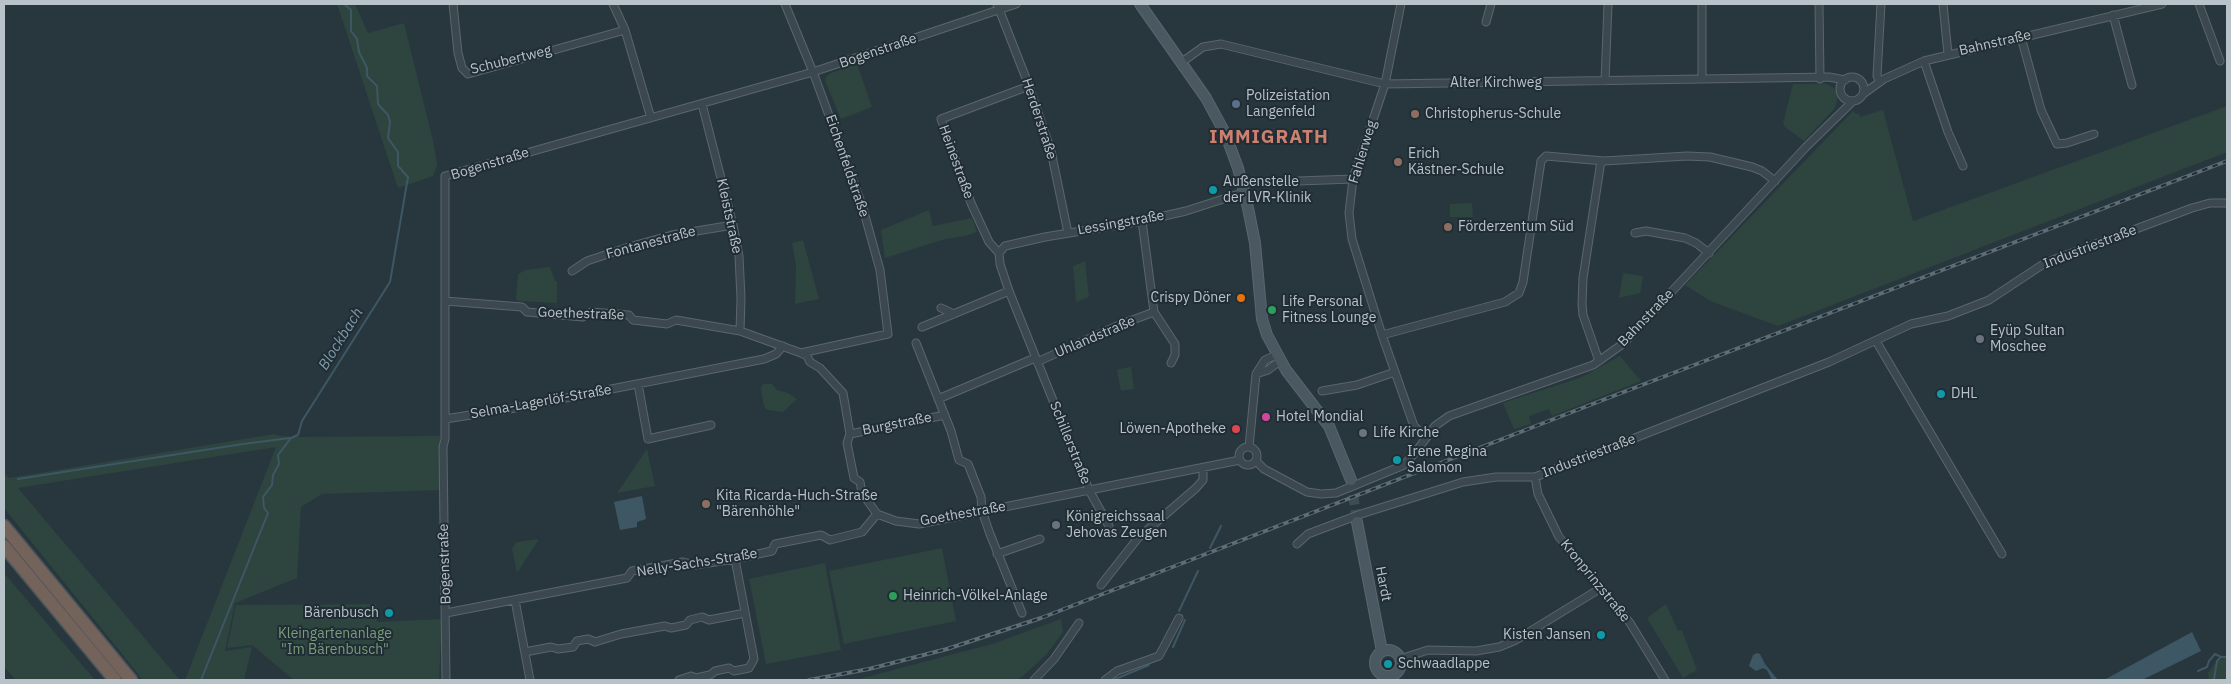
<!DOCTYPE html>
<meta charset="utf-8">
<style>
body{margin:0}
#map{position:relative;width:2231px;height:684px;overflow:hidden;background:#28373e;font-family:"IBM Plex Sans",sans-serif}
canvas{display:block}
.frame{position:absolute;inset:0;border:5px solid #b8c3c9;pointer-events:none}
</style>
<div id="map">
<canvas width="2231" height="684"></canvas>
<div class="frame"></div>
</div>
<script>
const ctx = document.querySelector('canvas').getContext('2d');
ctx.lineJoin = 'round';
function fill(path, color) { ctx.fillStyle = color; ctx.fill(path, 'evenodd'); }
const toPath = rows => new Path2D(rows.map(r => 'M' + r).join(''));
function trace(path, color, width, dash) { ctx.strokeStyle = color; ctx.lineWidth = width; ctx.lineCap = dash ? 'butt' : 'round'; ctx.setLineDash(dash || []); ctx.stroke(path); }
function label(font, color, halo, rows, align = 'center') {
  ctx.font = font + ' "IBM Plex Sans",sans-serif'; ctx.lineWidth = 4; ctx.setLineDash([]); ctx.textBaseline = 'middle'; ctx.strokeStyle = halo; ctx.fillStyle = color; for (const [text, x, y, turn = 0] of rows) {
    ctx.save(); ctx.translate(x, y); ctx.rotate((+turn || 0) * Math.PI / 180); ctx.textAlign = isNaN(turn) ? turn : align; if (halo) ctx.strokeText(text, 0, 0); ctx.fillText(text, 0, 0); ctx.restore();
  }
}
const green = toPath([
 [337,4,355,4,368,33,404,23,434,145,437,165,433,176,398,188],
 [857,64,872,107,841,119,825,81,826,77,831,73],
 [1793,84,1826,84,1834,88,1838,95,1835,108,1804,141,1785,127,1783,123],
 [2227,106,2227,152,1778,326,1710,301,1685,285,1853,111,1856,114,1859,114,1860,117,1883,110,1913,221],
 [1472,203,1473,217,1450,217,1450,204],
 [929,210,933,226,972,218,977,232,965,236,945,239,885,258,881,230],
 [803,240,819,299,795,304,796,265,792,243],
 [1085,261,1089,297,1076,302,1073,266],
 [550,267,555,281,557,281,557,303,518,301,516,299,518,274,526,270],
 [1623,273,1643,276,1640,293,1619,298],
 [1620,356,1641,381,1552,416,1549,409,1529,416,1531,424,1514,429,1503,403,1582,377],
 [1131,367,1134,389,1121,391,1117,372,1118,369],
 [763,384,772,384,777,390,788,393,797,399,783,412,768,410,765,408,763,402,761,387],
 [274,434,281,436,298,437,440,436,440,490,322,494,301,507,297,578,235,603,225,651,252,647,244,680,185,680,276,447,18,488,180,680,143,680,4,508,4,473,9,478],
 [647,449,655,486,617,493],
 [539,539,517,573,512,548,517,542],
 [942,548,956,621,844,644,829,571],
 [825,563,841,650,766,664,749,579],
 [4,573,95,680,16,680,4,667],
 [376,604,377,622,442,619,439,680,294,680,252,645,227,648,236,605],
 [1666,604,1678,631,1682,630,1697,670,1683,678,1647,618],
 [1061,619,1063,632,1047,654,1023,676,1015,680,855,680,992,644],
 [2225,657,2227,657,2227,680,2209,680,2208,673,2215,663]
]);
const water = toPath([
 [642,496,646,519,637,522,637,527,620,530,614,502],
 [2192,632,2201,651,2142,680,2104,680],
 [1757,653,1760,654,1765,664,1778,680,1772,680,1767,670,1763,668,1756,671,1749,666,1753,655]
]);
const stream = toPath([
 [18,479,243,444,290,438],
 [1210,548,1221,526],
 [1179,611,1198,571],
 [1173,647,1185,620],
 [2198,671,2207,667,2209,661,2215,654,2221,657],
 [2214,679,2217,661,2221,657,2227,657],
 [201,680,268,513,264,508,263,497,272,485,273,475,279,464,278,455,291,438,298,435,302,421,390,282,408,177,398,166,398,152,388,138,390,122,388,115,378,104,377,86,367,76,367,68,359,52,357,39,351,31,351,10,344,4],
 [1113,680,1149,665]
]);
const secondaryTunnel = toPath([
 [1351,480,1357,522]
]);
const street = toPath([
 [453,4,458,53,462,68,468,74,625,30],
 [613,4,625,30,651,118],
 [785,4,813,72,862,205,880,270,888,334,801,353],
 [997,4,1029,86,1051,151,1068,233],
 [1401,4,1385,84,1353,179,1349,213,1352,239,1382,335,1414,426,1426,437],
 [1702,4,1702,79],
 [1819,4,1820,79],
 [1943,4,1948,54],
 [2199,4,2220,61],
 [2113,15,2132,85],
 [1486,22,1491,4],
 [2021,37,2041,110,2057,144,2067,143,2094,134],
 [1924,61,1948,132,1963,166],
 [1182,62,1203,47,1221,44,1385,84,1829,77,1845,80],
 '1840 89a12 12 0 1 1 24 0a12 12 0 1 1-24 0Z',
 [1605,81,1608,4],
 [1880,82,1877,76,1881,4],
 [1029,86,941,119,971,203,989,242,999,253,1000,264,1009,291,1089,490,1109,526],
 [1863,94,1884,79,1924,61,2162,4],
 [702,104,733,225,739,256,741,298,740,331],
 [1243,183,1353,179],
 [1142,221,1154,312,1175,344,1175,355,1171,363],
 [1635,233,1646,231,1685,238,1696,243,1709,253],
 [999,253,1005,246,1045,237,1142,221,1186,211,1245,192],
 [572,271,587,261,629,247,672,235,733,225],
 [445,301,522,307,527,312,572,316,583,317,591,312,629,315,633,320,667,324,676,320,740,331,801,353,807,356,810,362,820,368,843,393,850,434,847,443,854,478,860,482,862,493,877,514,896,521,919,524,1240,460],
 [941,308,954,314],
 [922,327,1009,291],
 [1382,335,1505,302,1519,293,1523,282,1541,161,1546,156,1604,161,1687,156,1710,157,1752,167,1762,171,1775,181],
 [1876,341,2002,554],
 [916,343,951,431,959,460,968,464,981,497,982,511,990,534,1022,613],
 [1599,361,1583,315,1582,304,1583,278,1601,161],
 [1037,362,1119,325,1154,312],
 [1256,374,1268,370,1280,361],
 [638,384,648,439,711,425],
 [1322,391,1357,385,1395,372],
 [938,399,1035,358],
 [445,419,515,408,764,359,776,354,783,346],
 [850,434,945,415],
 '1239 456a9 9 0 1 1 18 0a9 9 0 1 1-18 0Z',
 [1249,447,1256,374,1265,360,1276,355],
 [1256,461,1264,469,1307,492,1321,494,1336,493,1404,465,1415,453,1435,426,1449,416,1593,365,1624,343,1806,147,1853,101],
 [1535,477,1538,494,1559,537,1630,623,1665,680],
 [1297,544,1308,534,1361,514,1463,482,1496,477,1535,477,1829,362,1911,324,1948,316,1989,300,2045,263,2192,208,2210,203,2227,203],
 [997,554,1040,539],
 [1101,585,1138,538,1196,488,1203,480,1203,468],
 [515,600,530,680],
 [446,613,627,578,632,571,683,562,695,565,735,559,772,551,775,544,821,535,830,540,862,532,877,514],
 [525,652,551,647,558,649,573,647,577,641,588,639,595,642,621,634,665,626,671,628,686,625,690,620,702,617,709,620,745,613],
 [1400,659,1428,650,1476,651,1499,647,1516,640,1601,588],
 [446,680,443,447,445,439,445,176,813,72,1016,4],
 [679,680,691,676,696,678,710,675,715,671,729,668,734,671,749,668,754,659,735,559],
 [1034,680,1054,659,1079,623],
 [1105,680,1117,671,1159,656,1179,618]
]);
const secondary = toPath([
 [1140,4,1206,98,1225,133,1238,168,1248,208,1255,243,1262,319,1267,335,1286,370,1329,426,1351,480],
 [1357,522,1382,651],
 '1375 663a13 13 0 1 1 26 0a13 13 0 1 1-26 0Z'
]);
const highway = toPath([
 [4,526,131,680],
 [4,546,115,680]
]);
const rail = toPath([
 [809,680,869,669,947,649,1041,618,1608,398,2227,161]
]);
const markers = [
 [1236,104,5,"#5c6f8a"],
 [1415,114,5,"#8d6e63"],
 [1398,162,5,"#8d6e63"],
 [1213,190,5,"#0f9aa8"],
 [1448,227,5,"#8d6e63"],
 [1241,298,5,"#e8710a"],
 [1272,310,5,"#2e9e5b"],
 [1980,339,5,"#6b7280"],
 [1941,394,5,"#0f9aa8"],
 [1266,417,5,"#d1479c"],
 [1236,429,5,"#e0444e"],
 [1363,433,5,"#6b7280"],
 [1397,460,5,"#0f9aa8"],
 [706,504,5,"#8d6e63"],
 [1056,525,5,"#6b7280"],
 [893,596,5,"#2e9e5b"],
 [389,613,5,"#0f9aa8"],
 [1601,635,5,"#0f9aa8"],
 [1388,664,5,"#0f9aa8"]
];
const streetNames = [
 ["Bahnstraße",1995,43,-13],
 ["Bogenstraße",878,51,-19],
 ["Schubertweg",511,60,-14],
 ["Alter Kirchweg",1496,83],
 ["Herderstraße",1039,119,72],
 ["Fahlerweg",1363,152,-73],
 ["Heinestraße",956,162,70],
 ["Bogenstraße",490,164,-17],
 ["Eichenfeldstraße",847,166,71],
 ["Kleiststraße",729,216,78],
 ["Lessingstraße",1121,223,-10],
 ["Fontanestraße",651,243,-15],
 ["Industriestraße",2090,247,-21],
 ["Goethestraße",581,314,2],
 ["Bahnstraße",1646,318,-46],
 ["Uhlandstraße",1095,337,-23],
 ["Selma-Lagerlöf-Straße",541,402,-10],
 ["Burgstraße",897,424,-11],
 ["Schillerstraße",1070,443,68],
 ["Industriestraße",1589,456,-21],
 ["Goethestraße",963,514,-10],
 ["Nelly-Sachs-Straße",697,563,-9],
 ["Bogenstraße",445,564,-92],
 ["Kronprinzstraße",1595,581,51],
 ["Hardt",1383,584,79]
];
const poiNames = [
 ["Polizeistation",1246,96],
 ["Langenfeld",1246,112],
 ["Christopherus-Schule",1425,114],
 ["Erich",1408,154],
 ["Kästner-Schule",1408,170],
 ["Außenstelle",1223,182],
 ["der LVR-Klinik",1223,198],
 ["Förderzentum Süd",1458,227],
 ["Crispy Döner",1231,298,"right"],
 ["Life Personal",1282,302],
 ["Fitness Lounge",1282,318],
 ["Eyüp Sultan",1990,331],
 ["Moschee",1990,347],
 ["DHL",1951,394],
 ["Hotel Mondial",1276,417],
 ["Löwen-Apotheke",1226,429,"right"],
 ["Life Kirche",1373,433],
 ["Irene Regina",1407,452],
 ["Salomon",1407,468],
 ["Kita Ricarda-Huch-Straße",716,496],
 ["\"Bärenhöhle\"",716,512],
 ["Königreichssaal",1066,517],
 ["Jehovas Zeugen",1066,533],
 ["Heinrich-Völkel-Anlage",903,596],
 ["Bärenbusch",379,613,"right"],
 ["Kisten Jansen",1591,635,"right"],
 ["Schwaadlappe",1398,664]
];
const parkNames = [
 ["Kleingartenanlage",335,634],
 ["\"Im Bärenbusch\"",335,650]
];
const waterNames = [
 ["Blockbach",341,339,-58]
];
const districtNames = [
 ["IMMIGRATH",1269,138]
];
fill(green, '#2e443f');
fill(water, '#3e5764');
trace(stream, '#3e5764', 2);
trace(secondaryTunnel, '#3e4c53', 10, [10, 5]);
trace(street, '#5a666c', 9);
trace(secondary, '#5a666c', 12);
trace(highway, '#475359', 15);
trace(street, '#3c484f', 7);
trace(secondary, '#4a5961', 10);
trace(highway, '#74635a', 12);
trace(rail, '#5e6d75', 4);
trace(rail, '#212d34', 2, [5.5]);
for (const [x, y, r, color] of markers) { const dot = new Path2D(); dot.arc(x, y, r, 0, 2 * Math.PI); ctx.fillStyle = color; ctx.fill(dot); trace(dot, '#212d34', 2); }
label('14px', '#b8c3c9', '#212d34', streetNames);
label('14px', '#b8c3c9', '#212d34', poiNames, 'left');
label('14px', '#799d79', '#212d34', parkNames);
label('italic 15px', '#7c9aaa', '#212d34', waterNames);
ctx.letterSpacing = '1px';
label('bold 19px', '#cc8170', '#212d34', districtNames);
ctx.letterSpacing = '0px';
</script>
